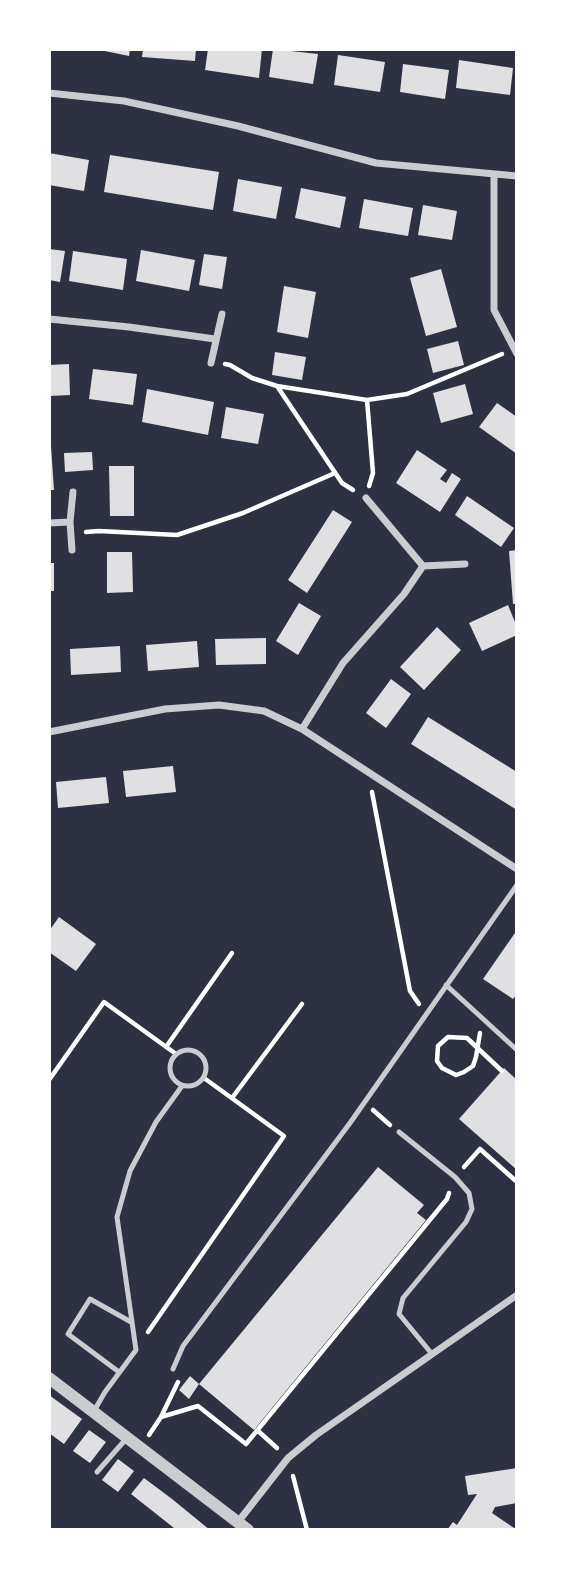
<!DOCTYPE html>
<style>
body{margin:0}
#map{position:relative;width:566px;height:1579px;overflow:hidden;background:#2d3142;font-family:Mulish,sans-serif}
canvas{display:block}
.frame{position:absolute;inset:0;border:51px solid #fff;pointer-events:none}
</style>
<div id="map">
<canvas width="566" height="1579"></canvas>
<div class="frame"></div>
</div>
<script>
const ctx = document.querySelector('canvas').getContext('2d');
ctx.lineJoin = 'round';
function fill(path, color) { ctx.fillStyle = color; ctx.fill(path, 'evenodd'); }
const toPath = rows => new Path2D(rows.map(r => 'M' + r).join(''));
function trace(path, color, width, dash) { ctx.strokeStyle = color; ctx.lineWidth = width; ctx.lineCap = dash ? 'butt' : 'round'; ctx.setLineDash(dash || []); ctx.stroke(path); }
const building = toPath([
 [95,49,130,49,129,56],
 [143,49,196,49,195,61,142,57],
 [208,49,262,49,259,78,205,70],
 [273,49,318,54,313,84,269,77],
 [338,55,385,62,380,92,334,85],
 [459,60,513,68,510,95,456,88],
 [403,64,449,70,445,99,400,92],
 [49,153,89,160,84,191,49,185],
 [110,155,219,172,213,210,104,192],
 [238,179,282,187,276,219,233,211],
 [301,188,346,197,340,228,295,218],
 [364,199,413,208,408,236,359,228],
 [423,205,457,211,452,240,418,235],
 [49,249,65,251,60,282,49,280],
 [141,250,195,260,189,291,136,281],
 [73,251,127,259,123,290,69,281],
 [204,254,227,257,222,289,199,285],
 [441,269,457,327,426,336,410,278],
 [284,286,316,292,308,338,277,332],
 [458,341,464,365,433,373,427,349],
 [275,352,306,357,302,380,272,375],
 [69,364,70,395,49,396,49,365],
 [93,369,137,374,133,405,89,399],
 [465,384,473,414,441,423,433,393],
 [147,389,214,402,208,435,142,422],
 [497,403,517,417,517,454,479,427],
 [226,407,264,414,258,444,221,438],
 [49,446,51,446,54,490,49,490],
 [417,450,447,470,440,479,446,483,452,473,461,479,440,512,396,483],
 [92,452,93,470,65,472,64,453],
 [109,466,134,466,134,516,110,516],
 [467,496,514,528,501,547,455,515],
 [333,510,352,522,307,593,288,580],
 [517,550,517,604,513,604,509,551],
 [107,552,132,552,133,592,107,593],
 [49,563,54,563,54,591,49,591],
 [299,603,321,616,298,655,276,641],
 [508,605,517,627,517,635,482,651,469,623],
 [437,627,461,650,424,690,400,667],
 [266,638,266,664,216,665,215,639],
 [197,641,199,667,148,671,146,645],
 [120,646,121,672,71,675,70,649],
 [391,679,411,694,386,728,366,713],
 [428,717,517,772,517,810,411,744],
 [173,766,176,792,126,797,123,771],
 [106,777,109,803,58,808,56,782],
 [59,917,96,944,76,971,49,952,49,931],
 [517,930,517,994,513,999,483,979],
 [504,1068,517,1080,517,1170,459,1119],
 [378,1167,424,1205,417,1213,426,1220,254,1430,199,1384,189,1399,179,1390,190,1376,199,1384],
 [49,1395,82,1419,64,1444,49,1433],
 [89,1430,106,1442,90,1463,73,1451],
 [118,1459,134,1471,118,1492,102,1480],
 [517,1468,517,1503,495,1507,492,1513,517,1530,447,1530,453,1522,457,1525,477,1494,468,1495,465,1476],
 [144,1478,172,1499,210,1530,177,1530,174,1528,131,1494]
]);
const path = toPath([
 [225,364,230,365,252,378,277,386,367,400,407,394,502,354],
 [277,386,342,483,353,490],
 [367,400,373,473,369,486],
 [86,532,99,531,177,535,243,513,335,473],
 [372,792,410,991,419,1004],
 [480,1033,476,1057,473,1066,464,1072,456,1075,442,1068,437,1061,438,1046,448,1037,467,1038,486,1056,502,1071],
 [166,1047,232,953],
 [49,1080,104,1002,176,1054],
 [232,1098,302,1004],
 [373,1110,390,1125],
 [464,1167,480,1149,517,1182],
 [148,1332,284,1136,204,1078],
 [161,1417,198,1406,246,1444,447,1199,449,1193],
 [257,1430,277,1448],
 [149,1435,161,1417,178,1382],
 [293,1476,307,1530]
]);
const service = toPath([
 [446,985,517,1050],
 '170 1068a18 18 0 1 1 36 0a18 18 0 1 1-36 0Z',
 [399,1132,455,1177,469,1193,472,1209,466,1222,403,1298,399,1314,432,1354],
 [173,1369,183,1346,350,1123,517,885],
 [119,1372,68,1334,90,1299,131,1322],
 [94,1411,105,1392,136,1350,117,1217,130,1171,156,1122,182,1086],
 [97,1472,126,1439]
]);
const minor = toPath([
 [49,93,124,101,238,126,376,163,517,176],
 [494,175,494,310,517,354],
 [49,319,129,327,215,339],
 [211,363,222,314],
 [366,498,423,566,465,564],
 [49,523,70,522],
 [72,550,70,522,73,492],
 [302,729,343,663,404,594,423,566],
 [49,732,165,709,219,705,264,711,302,729,517,869],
 [238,1522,288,1458,316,1435,517,1295]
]);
const tertiary = toPath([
 [49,1378,248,1530]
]);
fill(building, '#e0e0e3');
trace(path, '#fff', 4.5);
trace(service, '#caccd0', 5);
trace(minor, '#caccd0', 7);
trace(tertiary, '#caccd0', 12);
</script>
